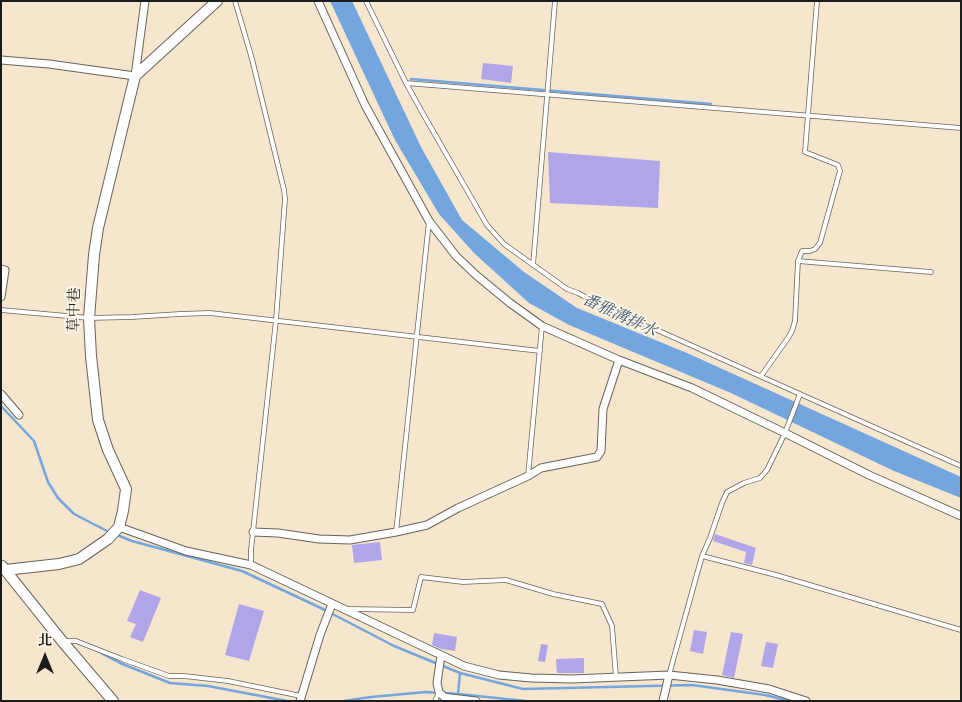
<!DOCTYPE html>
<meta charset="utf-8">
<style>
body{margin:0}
#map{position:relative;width:962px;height:702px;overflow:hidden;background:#f6e6cd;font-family:Vollkorn,"Noto Serif TC",serif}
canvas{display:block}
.frame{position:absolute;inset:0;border:2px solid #1c1c1c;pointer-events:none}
.north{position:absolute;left:20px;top:632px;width:50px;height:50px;-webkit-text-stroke:4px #fcf5e5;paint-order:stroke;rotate:0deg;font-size:14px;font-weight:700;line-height:20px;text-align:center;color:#1c1c1c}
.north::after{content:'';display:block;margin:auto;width:18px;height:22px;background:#1c1c1c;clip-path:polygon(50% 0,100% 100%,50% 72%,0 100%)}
</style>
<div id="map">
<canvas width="962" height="702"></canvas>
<div class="frame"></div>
<div class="north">北</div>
</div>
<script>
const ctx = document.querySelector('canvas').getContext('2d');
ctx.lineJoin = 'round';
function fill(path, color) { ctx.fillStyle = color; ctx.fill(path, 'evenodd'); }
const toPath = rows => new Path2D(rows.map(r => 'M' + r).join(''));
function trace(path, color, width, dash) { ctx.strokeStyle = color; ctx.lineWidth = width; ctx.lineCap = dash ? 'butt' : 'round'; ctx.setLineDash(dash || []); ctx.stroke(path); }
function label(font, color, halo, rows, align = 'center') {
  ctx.font = font + ' Vollkorn,"Noto Serif TC",serif'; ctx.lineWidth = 4; ctx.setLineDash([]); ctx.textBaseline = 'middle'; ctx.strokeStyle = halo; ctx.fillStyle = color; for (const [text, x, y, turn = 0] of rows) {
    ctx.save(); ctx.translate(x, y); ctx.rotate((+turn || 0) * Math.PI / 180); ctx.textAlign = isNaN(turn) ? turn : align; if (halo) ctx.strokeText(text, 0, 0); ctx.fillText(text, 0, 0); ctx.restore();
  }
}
const water = toPath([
 [330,1,352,1,421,147,462,220,524,272,577,308,687,353,961,477,961,498,894,471,731,393,569,325,529,303,474,253,439,214,395,140]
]);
const stream = toPath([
 [411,79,711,104],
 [1,406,34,441,48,482,58,498,74,514,109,532],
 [117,535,132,541,242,571,323,609,394,646,460,673,523,689,692,685,765,695,789,701],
 [101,653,120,663,170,683,208,686,287,701],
 [460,673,458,694,526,701],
 [444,693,458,694],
 [344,701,371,697,426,692,439,693]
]);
const building = toPath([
 [483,63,513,66,511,83,481,79],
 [548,152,660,161,658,208,550,203],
 [715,534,756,548,752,565,744,563,746,552,713,541],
 [380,542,382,560,354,563,352,545],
 [140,590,161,598,143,642,130,637,136,624,127,621],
 [239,604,264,611,249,661,225,655],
 [694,630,707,632,703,654,690,651],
 [731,632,743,634,734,678,722,675],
 [434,633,457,637,455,651,441,649,432,645],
 [766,642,778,644,773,668,761,666],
 [541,644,548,645,545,662,538,661],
 [584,658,584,673,557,673,556,659]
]);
const lane = toPath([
 [235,1,252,59,284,190,285,199,276,320,251,550,251,565],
 [366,1,406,83,422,112,487,225,504,244,567,289,578,293,598,304,657,330,961,466],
 [406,83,961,128],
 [798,261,931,272],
 [533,265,555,1],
 [1,310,89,318,132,317,180,314,210,313,540,351],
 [761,376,788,338,792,331,795,321,798,261,802,251,810,251,815,249,820,243,840,171,838,165,805,152,817,1],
 [528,476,542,326],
 [396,532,429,221],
 [702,556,776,575,961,630],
 [349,609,413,610,421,577,463,582,506,580,553,594,602,604,612,626,616,677],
 [64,641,76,641,122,659,169,676,184,676,228,681,301,696],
 [669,675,702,556,710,538,722,503,727,492,744,483,760,478,767,470,785,433,800,394],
 [435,701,439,692]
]);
const street = toPath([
 [318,1,365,105,429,221,456,256,476,275,510,303,542,326,619,360,692,388,785,433,869,475,961,516],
 [1,60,49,64,135,76,145,1],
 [1,269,5,270,1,297],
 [1,394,19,415],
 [119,527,186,551,251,565,441,655,437,683,439,692,444,697,451,698,476,701],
 [253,532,278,533,319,539,350,540,396,532,427,525,458,508,528,476,541,468,597,457,601,451,603,409,619,360],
 [441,655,464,666,499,675,531,678,572,679,669,675,717,680,769,689,806,701],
 [300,701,320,635,332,604],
 [663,701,669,675]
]);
const secondary = toPath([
 [2,566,62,641,113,701],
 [5,570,59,564,79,559,108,539,119,527,123,511,126,489,108,450,98,420,91,356,89,318,94,255,98,228,135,76,217,1]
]);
const streetNames = [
 ["草中巷",76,310,-89]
];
const waterNames = [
 ["番雅溝排水",619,317,25]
];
fill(water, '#73a6df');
trace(stream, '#73a6df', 2.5);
fill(building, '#b0a5e8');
trace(lane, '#68635a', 5.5);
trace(street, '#68635a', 9);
trace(secondary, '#68635a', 12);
trace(lane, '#fff', 4);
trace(street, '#fff', 7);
trace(secondary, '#fff', 10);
label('15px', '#1c1c1c', '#fcf5e5', streetNames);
label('italic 16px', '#435a74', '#fcf5e5', waterNames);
</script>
